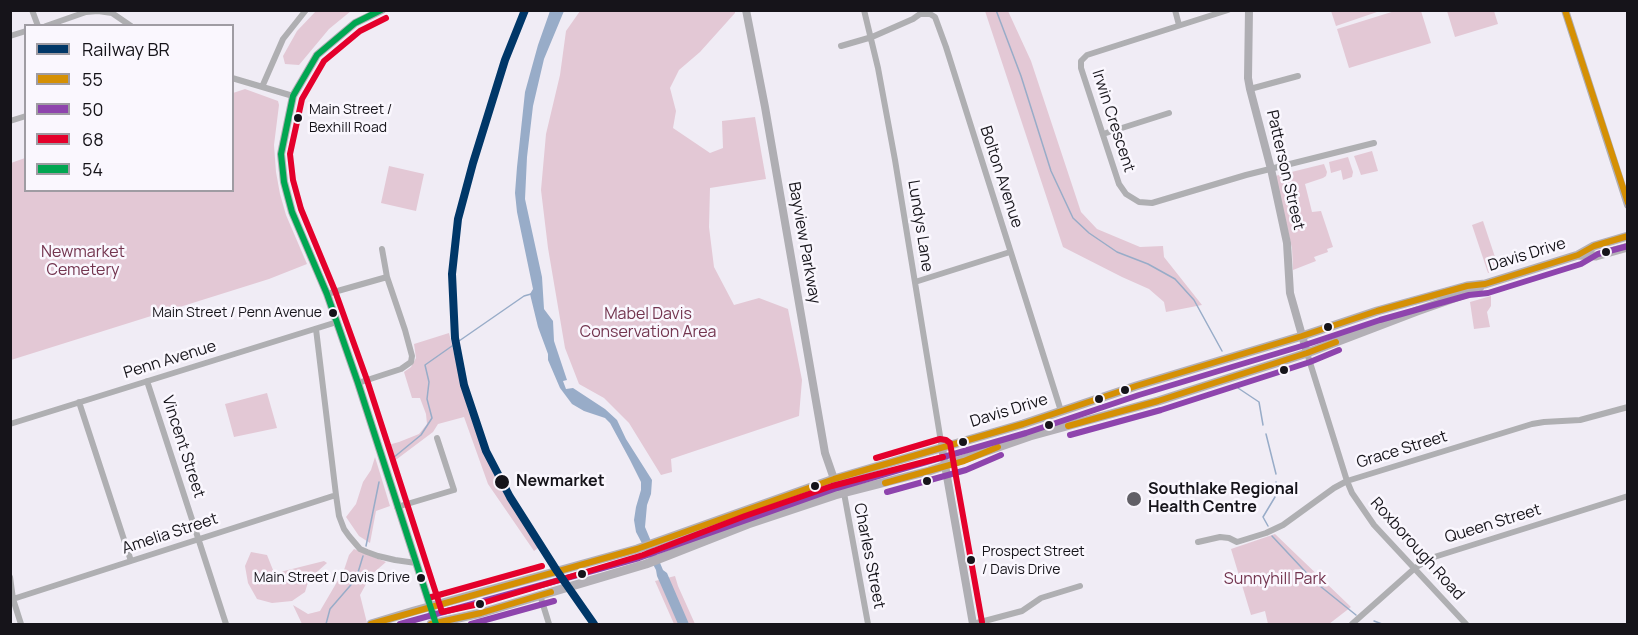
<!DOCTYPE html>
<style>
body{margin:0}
#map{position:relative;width:1638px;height:635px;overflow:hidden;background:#f0ecf5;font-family:Manrope,sans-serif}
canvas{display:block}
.frame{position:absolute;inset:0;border:12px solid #16141a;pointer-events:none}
.legend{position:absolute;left:24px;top:24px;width:210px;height:168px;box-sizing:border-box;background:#faf7fe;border:2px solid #9f9ca3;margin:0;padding:8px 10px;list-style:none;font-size:18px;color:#16141a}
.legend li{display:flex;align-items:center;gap:12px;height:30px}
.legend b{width:30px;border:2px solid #9f9ca3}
</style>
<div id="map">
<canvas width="1638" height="635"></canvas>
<div class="frame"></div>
<ul class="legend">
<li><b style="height:8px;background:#003768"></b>Railway BR</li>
<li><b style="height:8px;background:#d59004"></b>55</li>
<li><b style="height:8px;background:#8e44ad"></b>50</li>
<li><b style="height:8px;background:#e4002b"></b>68</li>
<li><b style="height:8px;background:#00a651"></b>54</li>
</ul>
</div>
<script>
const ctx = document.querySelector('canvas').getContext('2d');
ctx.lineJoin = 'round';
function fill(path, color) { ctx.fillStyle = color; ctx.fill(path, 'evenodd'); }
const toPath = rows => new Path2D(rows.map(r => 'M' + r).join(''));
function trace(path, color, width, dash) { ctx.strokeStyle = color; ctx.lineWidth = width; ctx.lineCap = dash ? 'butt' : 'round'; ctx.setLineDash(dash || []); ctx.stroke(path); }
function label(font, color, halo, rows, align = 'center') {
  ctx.font = font + ' Manrope,sans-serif'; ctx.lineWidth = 5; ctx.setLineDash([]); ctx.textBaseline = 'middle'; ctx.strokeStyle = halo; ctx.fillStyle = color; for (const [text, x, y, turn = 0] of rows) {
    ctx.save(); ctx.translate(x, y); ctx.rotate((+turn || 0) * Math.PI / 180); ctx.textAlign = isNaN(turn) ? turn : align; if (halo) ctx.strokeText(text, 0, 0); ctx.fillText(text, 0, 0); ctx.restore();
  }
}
const green = toPath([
 [1398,10,1421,11,1431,43,1349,68,1337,29],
 [316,11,351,11,329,29,299,65,285,64,283,56,297,31],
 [580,11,735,11,735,13,700,52,679,70,670,88,676,111,673,128,710,153,723,148,722,121,755,117,766,179,710,188,709,227,714,267,734,305,759,298,788,309,802,380,799,416,671,459,672,472,661,475,629,423,604,398,579,384,565,348,548,248,541,190,546,134,560,75,566,31],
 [985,11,1008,11,1031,61,1081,212,1097,229,1140,247,1163,246,1164,257,1202,305,1166,312,1164,302,1149,289,1122,277,1063,247],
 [1377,11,1377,12,1336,26,1331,11],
 [1447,11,1494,11,1498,24,1455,37],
 [245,89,278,101,279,105,274,145,276,172,280,194,286,215,307,264,269,279,11,360,11,163,25,158,26,190,232,190,233,93],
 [1372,151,1378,171,1361,175,1354,156],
 [1348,157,1353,172,1352,177,1343,180,1341,170,1331,173,1329,162],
 [1324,164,1327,172,1326,176,1323,178,1305,184,1312,212,1321,211,1333,247,1327,249,1328,252,1314,257,1316,261,1293,270,1292,248,1275,176],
 [389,166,424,174,416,211,381,203],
 [1483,221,1499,269,1488,273,1472,225],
 [1491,296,1491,306,1487,312,1490,327,1474,329,1470,302],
 [449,333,468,410,481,445,498,480,538,548,534,551,488,484,464,417,438,424,433,432,393,462,388,445,399,442,419,434,427,424,426,414,420,398,412,398,404,372,411,367,416,358,414,344],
 [267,393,277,428,234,437,225,404],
 [375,457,390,506,376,511,370,543,359,536,346,517,356,504,363,482,371,470],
 [1275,534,1351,607,1329,624,1268,624,1265,611,1251,615,1231,549],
 [354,549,386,562,371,575,360,595,367,623,302,624,293,605,308,614,320,611,344,570,349,555],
 [251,552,267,555,275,575,284,571,324,561,327,563,309,579,305,592,292,601,272,603,257,599,248,583,245,566],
 [675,576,678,586,695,624,674,624,655,581]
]);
const water = toPath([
 [550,11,564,11,544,59,533,106,527,157,525,199,542,277,544,309,553,321,554,341,567,380,563,381,566,389,573,388,605,409,617,420,626,439,652,480,651,494,647,505,645,527,663,570,667,573,689,624,678,624,657,576,656,570,636,532,634,520,636,507,641,490,641,482,630,460,610,423,605,418,584,411,572,404,560,388,548,360,548,354,538,327,530,294,533,289,517,212,515,193,517,167,525,92,538,45]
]);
const stream = toPath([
 [996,10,1021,76,1051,171,1073,218,1089,233,1117,252,1148,264,1175,279,1194,300,1222,351],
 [459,341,524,296,531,294],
 [1238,388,1259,402,1263,425],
 [1266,434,1276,474],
 [393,458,421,435,432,418,427,399,429,382,425,365,452,346],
 [1268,526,1263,517,1275,497,1276,482],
 [1272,536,1315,582,1356,615],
 [366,546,379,482],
 [1374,621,1382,624],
 [326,624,330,609,356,579,363,556]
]);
const street = toPath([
 [32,10,38,26],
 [864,10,878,68,895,160,942,448],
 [1175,10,1179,25],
 [1228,10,1087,55,1081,61,1081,68,1119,184,1126,194,1139,202,1152,203,1246,175,1374,143],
 [46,26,86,12,98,11,112,13,131,26],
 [10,36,26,31],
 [841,46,872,37,913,19,920,14,930,14,935,17,946,47,1061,411],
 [232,78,293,96],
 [262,87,283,39,306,10],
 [1250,89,1298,76],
 [10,121,26,116],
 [1103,134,1169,113],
 [915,282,1010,252],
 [327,294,387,277],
 [316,329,336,495,339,516,344,529,349,536,360,549,367,552,378,556,395,560,416,563],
 [1307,353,1347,481,1352,493,1374,525,1466,624],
 [147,381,226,624],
 [358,383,401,369,411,362,412,356,405,330,387,277,382,249],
 [79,402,131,561],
 [10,424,337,322],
 [844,493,868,624],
 [397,507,454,490,437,438],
 [1198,542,1220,537,1229,538,1237,542,1266,533,1283,525,1334,488,1347,481,1532,424,1544,422,1580,420,1628,407],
 [10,577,13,599,21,624],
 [540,595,549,624],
 [13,599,336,495],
 [973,624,1022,611,1041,598,1080,586],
 [1352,624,1415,568,1431,558,1628,496]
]);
const secondary = toPath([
 [382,10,355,23,317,55,293,96,281,154,284,182,292,212,327,294,358,383,436,624],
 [746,10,765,107,825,453,834,479],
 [1249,10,1248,78,1250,89,1271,169,1287,243,1290,293,1307,353],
 [1565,10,1628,205],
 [942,448,973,624]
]);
const primary = toPath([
 [1578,255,1596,256,1628,247],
 [371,624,414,611,637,549,834,479,1023,424,1136,386,1302,336,1377,311,1467,286,1485,284,1578,255,1594,246,1628,236],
 [431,624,481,613,646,564,748,524,835,495,929,471,1030,436,1158,401,1307,353,1417,311,1471,292,1480,287]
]);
const bus1 = toPath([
 [1565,10,1628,203],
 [1068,426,1158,401,1307,353,1336,342],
 [885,483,964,461,998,447],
 [371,624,637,549,834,479,1023,424,1136,386,1302,336,1377,311,1467,286,1485,284,1578,255,1594,246,1628,236],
 [431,624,481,613,551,592]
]);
const bus2 = toPath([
 [1070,435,1161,410,1310,362,1339,350],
 [887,492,966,470,1001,455],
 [400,624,639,558,837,488,1026,433,1139,395,1305,345,1380,320,1469,295,1488,293,1581,264,1598,254,1628,246],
 [471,624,554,601]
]);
const bus3 = toPath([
 [386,18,360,31,324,61,302,99,290,154,293,180,301,209,335,291,367,380,442,612,479,604,643,555,745,516,832,486,943,457],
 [876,458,940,439,946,440,950,443,982,622],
 [428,598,542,566]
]);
const bus4 = toPath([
 [381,10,355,23,317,55,293,96,281,154,284,182,292,212,327,294,358,383,436,624]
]);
const rail1 = toPath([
 [525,10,505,60,473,163,458,219,452,274,455,338,464,385,486,451,510,497,557,571,594,624]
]);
const markers = [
 [298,118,5,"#16141a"],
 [1606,252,5,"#16141a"],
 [333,313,5,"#16141a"],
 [1328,327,5,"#16141a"],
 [1284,370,5,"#16141a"],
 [1125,390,5,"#16141a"],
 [1099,399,5,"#16141a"],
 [1049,425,5,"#16141a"],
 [963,442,5,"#16141a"],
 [927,481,5,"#16141a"],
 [502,482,8,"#16141a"],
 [815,486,5,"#16141a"],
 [1134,499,8,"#626067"],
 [971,560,5,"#16141a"],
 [582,574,5,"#16141a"],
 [421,578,5,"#16141a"],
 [480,604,5,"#16141a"]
];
const busNames = [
 ["Main Street /",309,110],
 ["Bexhill Road",309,128],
 ["Main Street / Penn Avenue",322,313,"right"],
 ["Prospect Street",982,552],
 ["/ Davis Drive",982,570],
 ["Main Street / Davis Drive",410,578,"right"]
];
const streetNames = [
 ["Irwin Crescent",1113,121,72],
 ["Patterson Street",1285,170,77],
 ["Bolton Avenue",1001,177,72],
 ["Lundys Lane",920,226,81],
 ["Bayview Parkway",804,243,80],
 ["Davis Drive",1527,255,-17],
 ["Penn Avenue",170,360,-17],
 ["Davis Drive",1009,411,-17],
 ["Vincent Street",183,447,72],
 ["Grace Street",1402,450,-17],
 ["Queen Street",1493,524,-17],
 ["Amelia Street",170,534,-18],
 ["Roxborough Road",1417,549,48],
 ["Charles Street",869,556,79]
];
const parkNames = [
 ["Newmarket",83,253],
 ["Cemetery",83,271],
 ["Mabel Davis",648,315],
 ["Conservation Area",648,333],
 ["Sunnyhill Park",1275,580]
];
const stopNames = [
 ["Newmarket",516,482]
];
const poiNames = [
 ["Southlake Regional",1148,490],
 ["Health Centre",1148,508]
];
fill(green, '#e3c8d5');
fill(water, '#98acc8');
trace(stream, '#98acc8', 1.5);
trace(street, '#afafb2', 6);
trace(secondary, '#afaeb3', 8);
trace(primary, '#b3b0b6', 9);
trace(bus1, '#d59004', 6);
trace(bus2, '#8e44ad', 6);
trace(bus3, '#e4002b', 6);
trace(bus4, '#00a651', 6);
trace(rail1, '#003768', 8);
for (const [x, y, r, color] of markers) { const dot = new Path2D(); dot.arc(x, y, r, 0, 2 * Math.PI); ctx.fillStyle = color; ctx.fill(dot); trace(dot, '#faf7fe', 2); }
label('14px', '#16141a', '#faf7fe', busNames, 'left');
label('16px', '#16141a', '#faf7fe', streetNames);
label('16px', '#73354f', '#faf7fe', parkNames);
label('bold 16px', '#16141a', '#faf7fe', stopNames, 'left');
label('bold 16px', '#16141a', '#faf7fe', poiNames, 'left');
</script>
